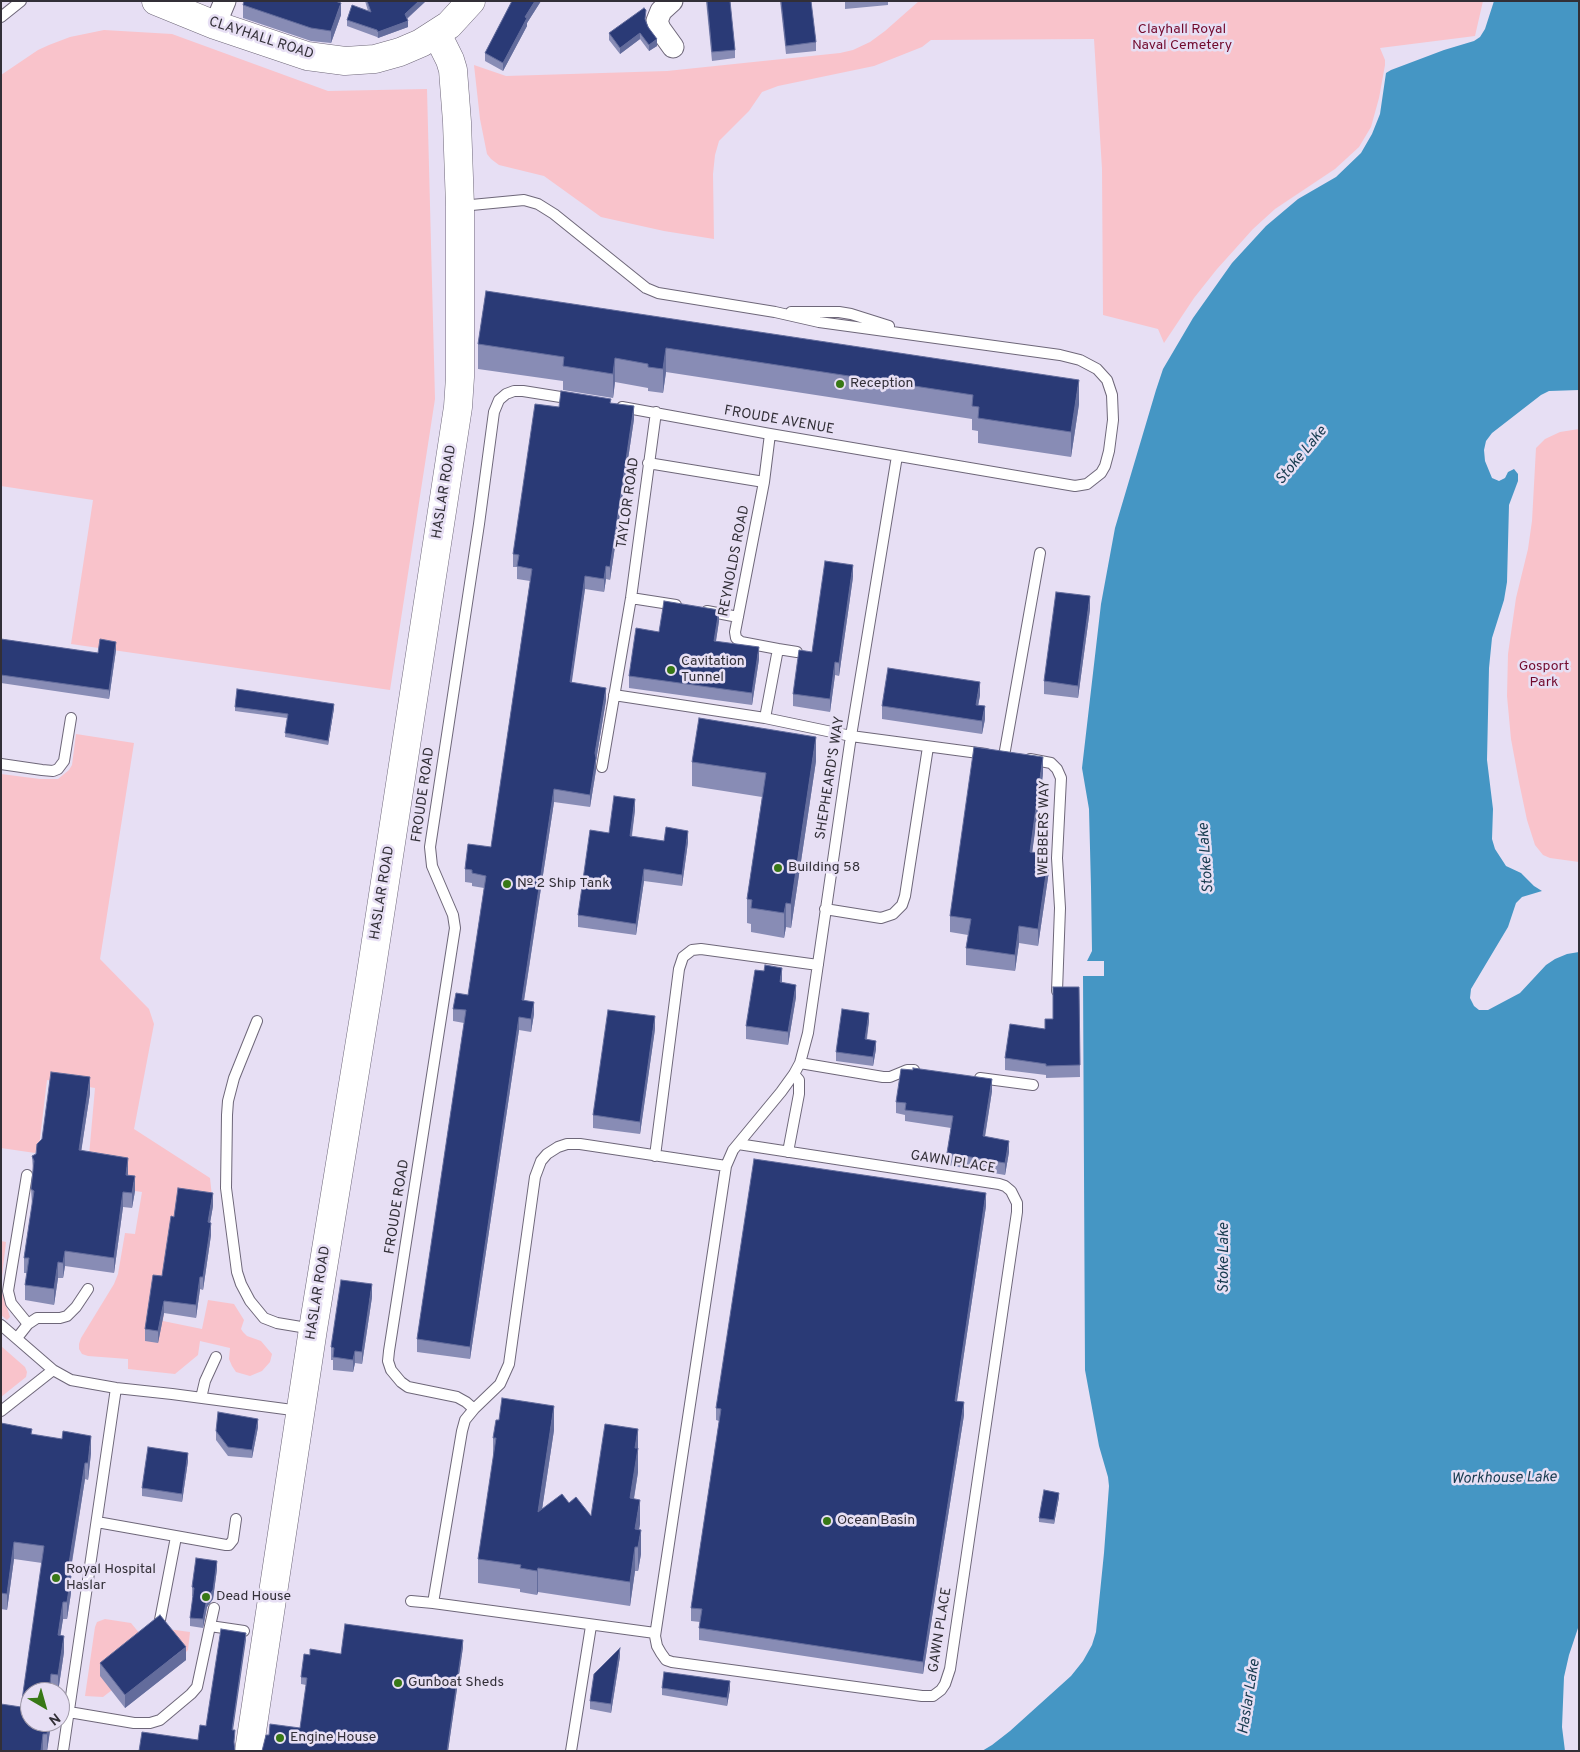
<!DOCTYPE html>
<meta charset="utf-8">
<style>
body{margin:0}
#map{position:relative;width:1580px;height:1752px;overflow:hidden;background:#e7dff4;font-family:Overpass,sans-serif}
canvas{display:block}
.frame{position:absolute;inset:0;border:2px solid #322f37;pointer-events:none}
.north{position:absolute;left:20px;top:1682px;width:50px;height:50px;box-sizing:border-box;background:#e7dff4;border:1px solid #9f99a8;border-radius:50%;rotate:142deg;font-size:14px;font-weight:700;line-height:20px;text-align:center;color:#322f37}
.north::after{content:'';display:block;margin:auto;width:18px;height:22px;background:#387816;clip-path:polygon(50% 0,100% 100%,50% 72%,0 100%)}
</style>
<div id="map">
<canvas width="1580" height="1752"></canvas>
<div class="frame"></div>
<div class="north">N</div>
</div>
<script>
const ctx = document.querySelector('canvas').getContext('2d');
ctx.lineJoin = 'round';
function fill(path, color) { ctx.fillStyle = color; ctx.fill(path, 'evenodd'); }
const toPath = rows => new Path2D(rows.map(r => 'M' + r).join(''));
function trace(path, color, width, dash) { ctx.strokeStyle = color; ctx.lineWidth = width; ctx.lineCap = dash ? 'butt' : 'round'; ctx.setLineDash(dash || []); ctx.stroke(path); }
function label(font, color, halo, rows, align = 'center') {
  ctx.font = font + ' Overpass,sans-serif'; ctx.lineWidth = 5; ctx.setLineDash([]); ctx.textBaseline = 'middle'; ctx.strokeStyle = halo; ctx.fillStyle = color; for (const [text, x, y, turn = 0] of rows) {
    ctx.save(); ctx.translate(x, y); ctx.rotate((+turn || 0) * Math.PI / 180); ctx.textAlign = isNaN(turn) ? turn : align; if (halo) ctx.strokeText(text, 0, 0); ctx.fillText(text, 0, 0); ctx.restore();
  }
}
const green = toPath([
 [919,1,1483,1,1475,36,1380,48,1385,60,1385,65,1379,98,1371,127,1359,147,1335,169,1275,209,1253,229,1217,269,1194,298,1164,343,1158,329,1103,315,1102,169,1094,39,931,40,922,47,874,66,778,86,762,92,749,111,719,141,715,155,713,174,714,239,664,231,601,217,544,176,499,165,491,159,487,154,480,119,474,65,506,76,667,71,840,53,853,50,870,42,885,31],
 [104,30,172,34,328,91,427,89,435,399,390,690,71,644,93,500,1,486,1,75,38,50,49,45,70,37],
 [1579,429,1579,862,1550,858,1543,855,1535,845,1527,820,1519,782,1511,739,1507,696,1508,654,1516,598,1528,549,1532,521,1536,448,1545,439,1560,432],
 [76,734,134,743,100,959,149,1009,154,1024,134,1129,210,1178,213,1206,179,1193,163,1321,202,1329,208,1300,234,1304,244,1320,241,1329,243,1332,247,1336,261,1341,272,1354,270,1362,262,1371,250,1376,236,1372,232,1366,229,1359,230,1348,200,1341,198,1355,175,1374,128,1369,128,1359,88,1356,82,1354,79,1349,79,1344,81,1338,114,1284,118,1274,125,1233,135,1234,142,1192,135,1191,88,1167,95,1088,47,1080,39,1147,35,1153,1,1148,1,774,40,779,58,779,69,770,72,765],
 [1,1241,6,1242,1,1285],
 [1,1289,10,1317,7,1320,1,1315],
 [1,1346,25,1367,27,1372,26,1377,1,1397],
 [105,1619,131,1623,145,1640,112,1690,103,1697,85,1696,95,1627,97,1622],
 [160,1628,190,1632,188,1650,186,1652,178,1650]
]);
const water = toPath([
 [1494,1,1579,1,1579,390,1549,391,1541,395,1492,433,1486,441,1484,450,1485,461,1492,478,1499,481,1505,478,1508,472,1514,469,1518,474,1518,481,1509,505,1507,582,1504,600,1492,638,1489,668,1487,760,1493,809,1492,839,1495,849,1506,866,1521,873,1534,886,1542,891,1522,897,1516,903,1508,927,1471,989,1470,998,1474,1006,1479,1010,1488,1010,1520,993,1546,965,1555,959,1567,954,1579,952,1579,1625,1569,1655,1564,1677,1562,1727,1565,1751,982,1751,992,1745,1010,1731,1071,1676,1083,1661,1092,1645,1096,1632,1104,1553,1109,1486,1108,1477,1099,1446,1085,1370,1083,976,1104,976,1104,961,1087,961,1092,951,1091,887,1089,809,1082,768,1101,604,1115,528,1156,390,1163,369,1193,318,1232,263,1266,226,1298,199,1336,177,1361,153,1372,134,1380,114,1386,73,1391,70,1444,50,1474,41,1480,37,1485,29]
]);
const lane = toPath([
 [1,17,21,1],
 [461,206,524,200,538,204,554,214,646,288,658,293,775,312,819,322,1060,355,1080,360,1097,369,1107,380,1112,395,1113,420,1109,451,1105,466,1101,473,1087,484,1075,486,770,434,622,407],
 [791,312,839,312,851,314,889,326],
 [573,399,523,391,514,391,506,394,499,400,494,412,479,524,430,847,432,866,453,915,455,928,389,1351,388,1361,391,1370,401,1382,408,1387,457,1397,466,1402,474,1409,500,1384,509,1364,535,1177,541,1161,547,1154,558,1147,567,1144,580,1144,726,1166],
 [648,463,764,482],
 [631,598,676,605],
 [707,611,738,617],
 [778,649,797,652],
 [614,695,765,718,851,736,986,754],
 [765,718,778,649,741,642,736,638,735,632,764,482,770,434],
 [1004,756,1040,553],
 [1030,759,1051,763,1057,769,1061,778,1057,858,1060,908,1057,991],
 [1,764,42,770,53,771,58,769,64,761,71,718],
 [602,767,631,598,656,412],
 [825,909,881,918,893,914,902,905,905,896,928,747],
 [257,1021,234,1078,228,1101,227,1115,226,1188,237,1272,241,1284,250,1301,264,1318,277,1323,313,1329],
 [800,1063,883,1077,890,1077,907,1070,914,1070],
 [980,1078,1033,1085],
 [738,1144,999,1184,1005,1186,1011,1191,1017,1203,1017,1212,950,1669,945,1684,941,1690,933,1696,922,1696,672,1662,666,1660,661,1653,657,1646,655,1636,726,1166,733,1150,738,1144,781,1092,794,1074,800,1063,808,1033,851,736,897,456],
 [788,1152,799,1094,799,1080,794,1074],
 [655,1156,679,969,683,957,692,950,701,949,818,965],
 [27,1175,8,1291,11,1303,28,1324],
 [1,1325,53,1370,71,1380,116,1388,172,1394,300,1411],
 [17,1338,28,1324,37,1318,60,1318,67,1316,76,1307,88,1289],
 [201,1398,205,1381,216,1357],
 [474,1409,465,1420,462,1431,433,1603,655,1633],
 [1,1411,53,1370],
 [97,1522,226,1545,229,1545,233,1540,236,1519],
 [411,1601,433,1603],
 [160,1620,176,1537],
 [210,1626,214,1608],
 [69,1712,134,1723,150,1723,160,1720,191,1694,197,1687,210,1626,244,1631],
 [63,1751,116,1388],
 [571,1751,591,1626]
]);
const street = toPath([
 [672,1,661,11,657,21,660,29,673,47],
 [215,25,225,1]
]);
const secondary = toPath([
 [156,1,215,25,307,56,345,61,375,59,400,52,421,43,449,25,471,1],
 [249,1751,313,1329,369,986,458,407,460,377,460,206,457,122,453,70,450,60,437,34]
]);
const wall = toPath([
 [365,1,426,1,407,19,408,27,378,38,377,37,347,26,347,20,368,11],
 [512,1,541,1,527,23,527,26,503,71,485,61,485,53],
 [706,1,730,1,735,50,735,58,712,61],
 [780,1,811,1,816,42,816,51,786,54],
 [845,1,888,1,888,5,845,9],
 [243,5,341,15,331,43,311,41,243,18],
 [645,19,657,46,649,51,640,39,620,54,609,40,609,33],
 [486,291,1079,404,1071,457,978,443,978,431,972,430,972,419,666,372,663,393,648,391,648,388,615,382,613,398,563,390,563,381,478,369,478,344],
 [611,403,634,419,610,580,606,579,604,592,585,589,571,682,606,700,596,761,596,770,590,807,554,802,524,1001,534,1014,531,1032,519,1030,470,1359,417,1352,417,1339,464,1023,453,1021,453,1009,468,995,484,888,472,886,472,883,465,882,465,869,491,847,530,581,517,579,517,567,513,567,513,554,559,407],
 [853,577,839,676,835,675,830,712,793,706,793,694,812,652],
 [1090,609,1078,698,1044,694,1044,681],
 [719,621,716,641,759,659,752,705,629,688,629,676,659,632],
 [1,639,98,653,116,650,109,699,1,683],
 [980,695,978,705,985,719,982,734,882,719,882,706],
 [235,707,334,708,328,745,285,737,287,718,235,711],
 [816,761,791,928,786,927,784,938,751,932,751,924,747,923,747,899,762,797,692,786,692,762],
 [1043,774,1032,852,1049,871,1038,946,1019,943,1015,971,966,965,966,948,968,935,950,932,950,916],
 [635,810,632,836,664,841,688,842,682,886,644,881,636,935,578,927,578,915,609,833],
 [782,980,782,983,796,997,788,1045,746,1039,746,1026],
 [1079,987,1080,1077,1046,1078,1046,1075,1005,1070,1005,1058,1045,1029],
 [869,1021,867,1039,876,1049,873,1066,836,1061,836,1052],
 [655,1029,640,1134,593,1128,593,1115],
 [992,1091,985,1137,1009,1152,1005,1175,947,1165,947,1153,951,1128,905,1121,905,1115,896,1113,896,1102],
 [90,1093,81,1151,128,1173,128,1175,135,1191,132,1208,123,1207,114,1273,65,1266,63,1278,58,1278,54,1305,25,1300,25,1285,27,1273,24,1273,24,1258,32,1205,31,1189,33,1172,32,1156,36,1154],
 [213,1206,210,1222,211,1235,203,1290,200,1289,196,1318,164,1313,158,1343,145,1341,145,1329,162,1276,174,1217],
 [986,1206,957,1401,964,1415,923,1674,699,1640,699,1628,700,1622,691,1621,691,1608,719,1421,716,1420,716,1408],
 [372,1297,362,1364,355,1363,353,1372,333,1370,333,1360,331,1360,331,1347],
 [1,1423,32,1434,91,1453,88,1480,85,1479,70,1576,71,1593,67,1619,63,1619,60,1635,64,1652,58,1692,51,1691,30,1692,51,1722,47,1751,1,1751,21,1707,42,1563,14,1559,7,1610,1,1609],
 [258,1427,252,1458,228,1456,216,1440,216,1431],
 [638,1429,638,1472,634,1499,640,1524,639,1529,641,1554,638,1571,635,1571,630,1606,538,1592,537,1595,520,1592,520,1589,478,1583,478,1559,493,1459,493,1438,554,1430,542,1509,569,1503,591,1516],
 [188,1461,182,1502,142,1496,142,1488],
 [1059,1497,1054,1524,1039,1522,1039,1518],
 [217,1569,213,1599,207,1607,203,1628,190,1626,190,1618,193,1596,192,1596,192,1587],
 [463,1647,448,1751,262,1751,269,1735,300,1728,306,1685,301,1684,301,1677,310,1655,341,1654],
 [620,1656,611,1713,590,1709,590,1701],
 [186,1660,125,1708,100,1676,100,1663],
 [662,1688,730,1689,727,1706,662,1695]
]);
const shadedWall = toPath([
 [419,1,426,1,405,20,405,14],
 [535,1,541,1,527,23,527,26,503,71,503,63,525,17],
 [341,3,341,15,331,43,331,31],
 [408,21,408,27,378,38,378,32],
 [640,33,640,39,620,54,620,48],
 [657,39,657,46,649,51,649,45],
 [666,348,666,372,663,393,663,369],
 [615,358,615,382,613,398,613,374],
 [1079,380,1079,404,1071,457,1071,432],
 [634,406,634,419,610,580,610,567],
 [853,565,853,577,839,676,839,663],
 [606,566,606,579,604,592,604,579],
 [585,576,585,589,570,695,570,682],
 [1090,596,1090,609,1078,698,1078,686],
 [719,610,719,621,714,653,714,641],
 [116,642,116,650,109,699,109,690],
 [759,647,759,659,752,705,752,693],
 [835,662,835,675,830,712,830,699],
 [980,682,980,695,976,718,976,705],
 [606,688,606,700,596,761,596,770,590,807,590,795,595,753],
 [334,704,334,708,328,745,328,741],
 [985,706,985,719,982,734,982,721],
 [816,737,816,761,791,928,791,904],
 [1043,757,1043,774,1030,868,1030,852],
 [554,789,554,802,522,1013,522,1000],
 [635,799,635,810,630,847,630,836],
 [688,831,688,842,682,886,682,875],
 [1049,854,1049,871,1038,946,1038,929],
 [644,869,644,881,636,935,636,924],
 [786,903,786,927,784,938,784,913],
 [1019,926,1019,943,1015,971,1015,955],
 [782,968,782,980,780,995,780,982],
 [796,985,796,997,788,1045,788,1032],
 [534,1002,534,1014,531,1032,531,1019],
 [869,1013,869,1021,865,1048,865,1039],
 [655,1016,655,1029,640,1134,640,1122],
 [519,1017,519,1030,470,1359,470,1347],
 [876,1041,876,1049,873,1066,873,1057],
 [90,1077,90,1093,79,1166,79,1150],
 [992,1079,992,1091,983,1148,983,1136],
 [1009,1141,1009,1152,1005,1175,1005,1163],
 [128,1158,128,1173,126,1190,126,1175],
 [135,1176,135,1191,132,1208,132,1193],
 [123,1192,123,1207,114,1273,114,1258],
 [213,1193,213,1206,208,1235,208,1222],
 [986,1193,986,1206,955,1414,955,1401],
 [211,1223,211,1235,203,1290,203,1277],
 [65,1251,65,1266,63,1278,63,1263],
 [58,1262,58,1278,54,1305,54,1289],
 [200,1277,200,1289,196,1318,196,1305],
 [372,1284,372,1297,362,1364,362,1352],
 [164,1301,164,1313,158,1343,158,1331],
 [355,1351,355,1363,353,1372,353,1360],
 [964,1402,964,1415,923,1674,923,1662],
 [554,1406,554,1430,538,1536,538,1512],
 [258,1419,258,1427,252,1458,252,1450],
 [638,1429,638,1472,630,1522,630,1498,635,1448],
 [91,1436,91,1453,88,1480,88,1463],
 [188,1453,188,1461,182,1502,182,1494],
 [85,1463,85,1479,67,1592,67,1576],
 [1059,1493,1059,1497,1054,1524,1054,1520],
 [640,1500,640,1524,636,1547,635,1529],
 [641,1530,641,1554,638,1571,638,1547],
 [14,1542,14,1559,7,1610,7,1594],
 [635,1547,635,1571,630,1606,630,1582],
 [217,1561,217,1569,213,1599,207,1607,203,1628,203,1619],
 [538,1568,538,1592,537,1595,537,1571],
 [71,1576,71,1593,67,1619,67,1602],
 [63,1602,63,1619,58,1652,58,1635],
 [246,1633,246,1640,232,1737,232,1730],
 [64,1636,64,1652,58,1692,58,1675],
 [463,1640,463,1647,448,1751,447,1751],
 [186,1647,186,1660,125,1708,125,1695],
 [620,1648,620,1656,611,1713,611,1704],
 [51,1674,51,1692,49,1692],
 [730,1681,730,1689,727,1706,727,1698],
 [49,1722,51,1722,51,1725,47,1751,47,1734],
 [43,1734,43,1751,41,1751]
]);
const building = toPath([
 [244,1,335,1,341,3,331,31,311,28,243,5,244,1],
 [367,1,419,1,405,14,408,21,378,32,377,30,347,20,352,5,371,12,367,1],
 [512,1,535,1,525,17,527,18,503,63,485,53,512,1],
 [707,1,730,1,735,50,712,52,707,1],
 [781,1,811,1,816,42,786,46,781,1],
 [644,8,646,10,645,19,648,27,657,39,649,45,640,33,620,48,609,33,644,8],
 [486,291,1079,380,1071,432,978,418,979,407,972,406,973,395,666,348,663,369,648,367,648,364,615,358,613,374,563,366,564,357,478,344,486,291],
 [561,391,611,399,610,403,634,406,610,567,606,566,604,579,585,576,570,682,606,688,595,753,596,758,590,795,554,789,522,1000,534,1002,531,1019,519,1017,470,1347,417,1339,466,1010,453,1009,456,993,468,995,486,876,472,873,472,870,465,869,468,844,491,847,532,569,517,566,519,555,513,554,535,404,559,407,561,391],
 [825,561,853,565,839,663,835,662,830,699,793,694,799,650,812,652,825,561],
 [1056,592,1090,596,1078,686,1044,681,1056,592],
 [664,601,719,610,714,641,759,647,752,693,629,676,636,628,659,632,664,601],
 [1,639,98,653,100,639,116,642,109,690,1,675,1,639],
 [888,668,980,682,976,705,985,706,982,721,882,706,888,668],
 [237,689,334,704,328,741,285,733,288,714,235,707,237,689],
 [699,718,816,737,791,904,786,903,784,913,751,908,752,900,747,899,766,773,692,762,699,718],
 [974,747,1043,757,1030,852,1049,854,1038,929,1019,926,1015,955,966,948,971,919,950,916,974,747],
 [614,796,635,799,630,836,664,841,666,827,688,831,682,875,644,869,636,924,578,915,590,830,609,833,614,796],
 [765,965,782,968,780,982,796,985,788,1032,746,1026,755,970,764,971,765,965],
 [1053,987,1079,987,1080,1065,1046,1066,1046,1064,1005,1058,1010,1024,1045,1029,1045,1019,1053,1019,1053,987],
 [842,1009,869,1013,865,1039,876,1041,873,1057,836,1052,842,1009],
 [608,1010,655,1016,640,1122,593,1115,608,1010],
 [913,1068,992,1079,983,1136,1009,1141,1005,1163,947,1153,953,1116,905,1110,906,1103,896,1102,901,1069,913,1070,913,1068],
 [51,1072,90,1077,79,1150,128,1158,126,1175,135,1176,132,1193,123,1192,114,1258,65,1251,63,1263,58,1262,54,1289,25,1285,29,1258,24,1258,34,1191,31,1189,34,1161,32,1156,36,1154,37,1144,42,1139,51,1072],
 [754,1159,986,1193,955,1401,964,1402,923,1662,699,1628,702,1609,691,1608,721,1409,716,1408,754,1159],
 [178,1188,213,1193,208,1222,211,1223,203,1277,200,1277,196,1305,164,1301,158,1331,145,1329,153,1275,162,1276,171,1216,174,1217,178,1188],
 [341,1280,372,1284,362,1352,355,1351,353,1360,333,1357,334,1348,331,1347,341,1280],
 [502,1398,554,1406,538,1512,562,1494,569,1503,576,1497,591,1516,605,1424,638,1429,635,1448,638,1448,630,1498,640,1500,635,1529,641,1530,638,1547,635,1547,630,1582,538,1568,537,1571,520,1568,521,1565,478,1559,496,1438,493,1438,496,1420,499,1420,502,1398],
 [218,1412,258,1419,252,1450,228,1447,216,1431,218,1412],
 [1,1423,32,1429,31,1434,62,1439,63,1431,91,1436,88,1463,85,1463,67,1576,71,1576,67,1602,63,1602,58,1635,64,1636,58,1675,51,1674,49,1692,30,1692,30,1722,49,1722,47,1734,43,1734,41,1751,1,1751,1,1704,21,1707,44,1546,14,1542,7,1594,1,1593,1,1423],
 [148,1447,188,1453,182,1494,142,1488,148,1447],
 [1044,1490,1059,1493,1054,1520,1039,1518,1044,1490],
 [196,1558,217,1561,213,1590,207,1598,203,1619,190,1618,194,1588,192,1587,196,1558],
 [160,1615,186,1647,125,1695,100,1663,160,1615],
 [345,1624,463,1640,447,1751,262,1751,266,1735,269,1735,270,1724,300,1728,307,1678,301,1677,304,1654,310,1655,310,1649,341,1654,345,1624],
 [221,1629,246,1633,232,1730,235,1730,234,1742,235,1751,139,1751,142,1732,198,1740,200,1725,206,1726,221,1629],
 [620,1648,611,1704,590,1701,594,1674,620,1648],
 [664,1672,730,1681,727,1698,662,1688,664,1672]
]);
const markers = [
 [840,384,5,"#387816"],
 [671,670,5,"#387816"],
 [778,868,5,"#387816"],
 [507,884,5,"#387816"],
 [827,1521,5,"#387816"],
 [56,1578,5,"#387816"],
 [206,1597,5,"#387816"],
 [398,1683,5,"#387816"],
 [280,1738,5,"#387816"]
];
const parkNames = [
 ["Clayhall Royal",1182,30],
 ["Naval Cemetery",1182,46],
 ["Gosport",1544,667],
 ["Park",1544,683]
];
const streetNames = [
 ["CLAYHALL ROAD",261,39,18],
 ["FROUDE AVENUE",779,421,10],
 ["HASLAR ROAD",445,492,-81],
 ["TAYLOR ROAD",629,503,-82],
 ["REYNOLDS ROAD",735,561,-79],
 ["SHEPHEARD'S WAY",831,778,-81],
 ["FROUDE ROAD",424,795,-82],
 ["WEBBERS WAY",1045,828,-89],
 ["HASLAR ROAD",383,893,-81],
 ["GAWN PLACE",953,1163,9],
 ["FROUDE ROAD",398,1207,-81],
 ["HASLAR ROAD",319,1293,-81],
 ["GAWN PLACE",941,1630,-81]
];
const poiNames = [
 ["Reception",850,384],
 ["Cavitation",681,662],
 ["Tunnel",681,678],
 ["Building 58",788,868],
 ["№ 2 Ship Tank",517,884],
 ["Ocean Basin",837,1521],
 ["Royal Hospital",66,1570],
 ["Haslar",66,1586],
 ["Dead House",216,1597],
 ["Gunboat Sheds",408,1683],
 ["Engine House",290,1738]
];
const waterNames = [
 ["Stoke Lake",1302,456,-50],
 ["Stoke Lake",1207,858,-94],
 ["Stoke Lake",1225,1258,-90],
 ["Workhouse Lake",1504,1479,-1],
 ["Haslar Lake",1250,1697,-81]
];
fill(green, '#f9c3cb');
fill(water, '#4596c4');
trace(lane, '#6e6779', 12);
trace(street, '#6e6779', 23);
trace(secondary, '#6e6779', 29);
trace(lane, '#fff', 10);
trace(street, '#fff', 21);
trace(secondary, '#fff', 28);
fill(wall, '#888cb5');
fill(shadedWall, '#636c9c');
fill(building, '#2a3a76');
trace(building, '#636c9c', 1);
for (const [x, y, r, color] of markers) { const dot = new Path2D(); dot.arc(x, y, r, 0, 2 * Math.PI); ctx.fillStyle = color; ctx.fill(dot); trace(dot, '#e7dff4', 2); }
label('14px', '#71092d', '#e7dff4', parkNames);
label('14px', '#322f37', '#e7dff4', streetNames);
label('14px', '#322f37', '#e7dff4', poiNames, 'left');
label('italic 15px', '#163a4e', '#e7dff4', waterNames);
</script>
